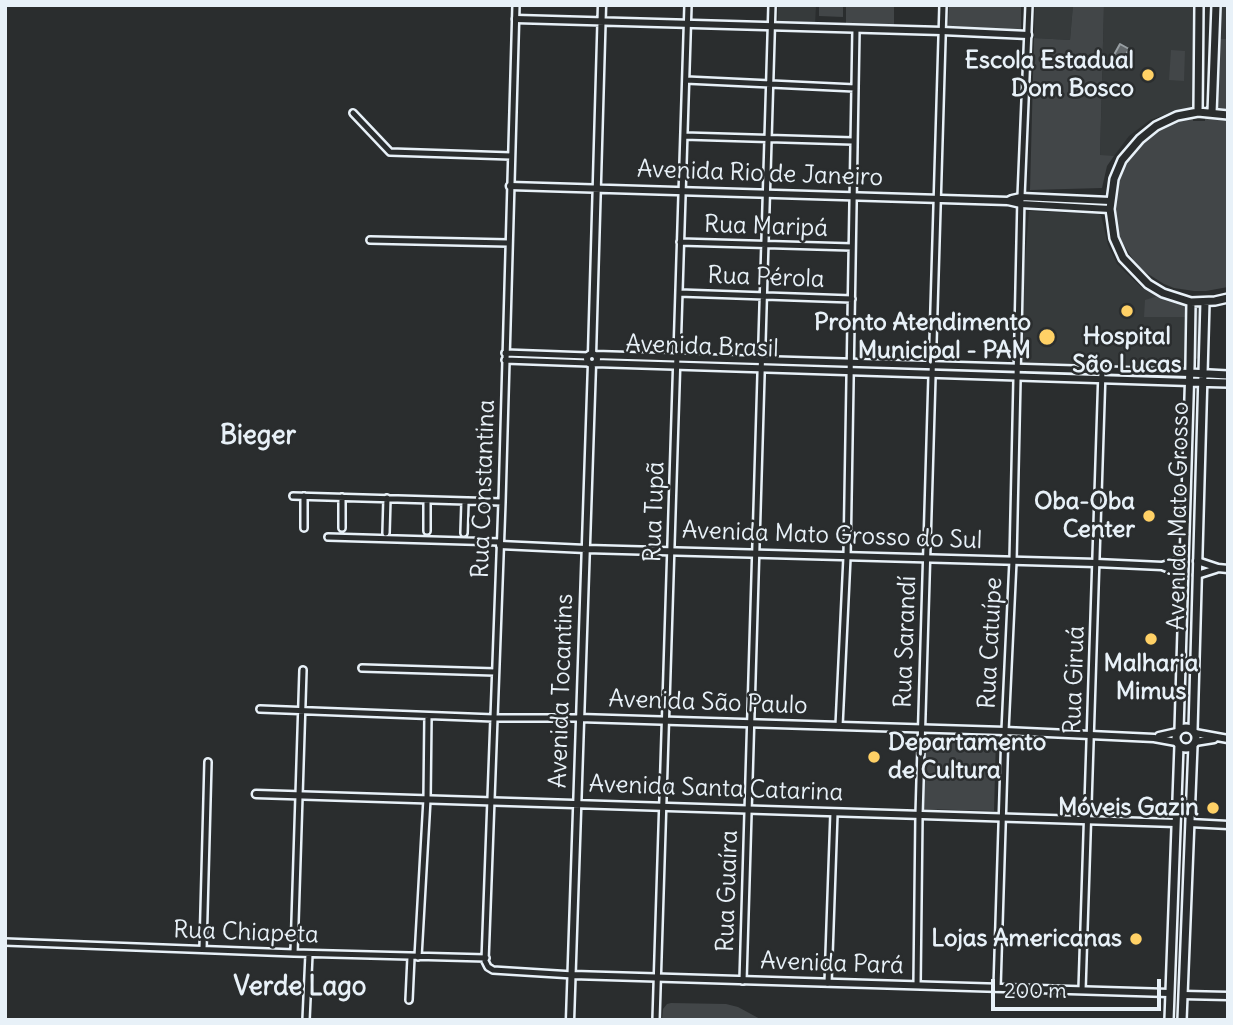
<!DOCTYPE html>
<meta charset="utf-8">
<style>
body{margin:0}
#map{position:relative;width:1233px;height:1025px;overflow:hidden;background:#2a2d2e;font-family:Delius,sans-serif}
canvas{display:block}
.frame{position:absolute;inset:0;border:7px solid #e8f1f8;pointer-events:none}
.scale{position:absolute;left:991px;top:979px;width:170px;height:32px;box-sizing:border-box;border:4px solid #e8f1f8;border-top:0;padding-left:9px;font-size:21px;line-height:24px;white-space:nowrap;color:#e8f1f8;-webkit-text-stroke:5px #2a2d2e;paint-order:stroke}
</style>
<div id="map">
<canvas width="1233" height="1025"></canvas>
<div class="frame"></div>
<div class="scale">200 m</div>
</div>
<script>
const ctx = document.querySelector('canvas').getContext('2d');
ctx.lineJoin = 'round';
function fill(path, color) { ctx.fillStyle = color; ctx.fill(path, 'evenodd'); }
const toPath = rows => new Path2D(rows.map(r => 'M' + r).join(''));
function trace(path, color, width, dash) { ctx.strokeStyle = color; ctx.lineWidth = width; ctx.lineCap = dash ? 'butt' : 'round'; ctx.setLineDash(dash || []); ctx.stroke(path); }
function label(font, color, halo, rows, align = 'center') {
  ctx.font = font + ' Delius,sans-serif'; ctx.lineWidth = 5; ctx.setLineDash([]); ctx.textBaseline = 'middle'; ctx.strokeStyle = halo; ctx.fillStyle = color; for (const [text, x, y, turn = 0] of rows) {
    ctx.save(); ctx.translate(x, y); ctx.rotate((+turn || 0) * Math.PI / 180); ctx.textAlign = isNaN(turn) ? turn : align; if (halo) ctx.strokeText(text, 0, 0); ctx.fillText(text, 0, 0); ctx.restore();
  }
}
const built = toPath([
 [778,5,816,5,815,25,778,23],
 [1035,5,1073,5,1070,40,1034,38],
 [1104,5,1194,5,1193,108,1172,112,1150,120,1129,136,1114,156,1100,156],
 [1221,5,1228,5,1228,111,1218,107],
 [1029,211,1098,214,1101,215,1108,245,1117,264,1141,287,1152,293,1180,302,1187,308,1185,365,1183,369,1024,365,1023,364,1023,285]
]);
const green = toPath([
 [819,5,843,5,843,17,819,16],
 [846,5,894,5,894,25,846,25],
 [949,5,1021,5,1021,30,948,28],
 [1073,5,1104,5,1100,155,1114,156,1107,166,1102,188,1030,190,1034,38,1070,40],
 [1220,39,1228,39,1228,113,1218,109],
 [1171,50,1185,51,1184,81,1169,80],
 [1205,115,1228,118,1228,287,1206,291,1194,291,1174,288,1164,284,1145,272,1134,261,1122,242,1118,232,1114,210,1114,199,1115,182,1124,160,1145,138,1156,129,1171,122,1193,116,1193,121,1205,121],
 [1158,296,1184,304,1187,308,1187,317,1144,317,1145,300],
 [1194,305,1199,306,1198,358,1196,359],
 [926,737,996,738,994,811,922,809],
 [671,1003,726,1004,738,1007,762,1020,662,1020,663,1009,667,1004]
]);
const water = toPath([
 [1120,44,1129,49,1119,67,1110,62,1120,44]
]);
const minor = toPath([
 [516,5,502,502,485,961,488,967,493,970,573,975],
 [686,80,855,88],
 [353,113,390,152,511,156],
 [684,136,853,141],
 [370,240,508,243],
 [680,242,852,247],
 [679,293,852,299],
 [505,353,588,356],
 [505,360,589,363],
 [293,496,502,502],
 [304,528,304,496],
 [342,528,342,497],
 [427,531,427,500],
 [386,533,387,498],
 [464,533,465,502],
 [328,537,500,542],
 [362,668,495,672],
 [260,709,494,718,579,718],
 [839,726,847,557,856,29],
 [5,942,294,953,486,958],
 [203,949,208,762],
 [294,953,303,670],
 [418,957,427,799,428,716],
 [743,981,772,5],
 [828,983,834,813],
 [917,985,919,815,943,5],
 [997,988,1005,731,1013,561,1021,197,1029,5],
 [1082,990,1102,371],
 [409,1000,411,957],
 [306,1020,309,954],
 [656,1020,688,5]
]);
const tertiary = toPath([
 [516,19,942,31,1028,35],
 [510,186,1008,201,1021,204,1110,209],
 [1008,201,1012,199,1021,197,1110,201],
 [592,354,602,5],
 '587 359a5 5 0 1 1 10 0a5 5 0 1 1-10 0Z',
 [595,355,1190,373],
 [595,363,1190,382],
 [500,545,586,549,1096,563,1162,566,1183,574],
 [1197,561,1218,568,1228,569],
 [1162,566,1184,559],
 [1197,575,1216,569],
 [579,718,1005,731,1154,738,1176,742],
 [1195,733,1228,739],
 [1159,736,1177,732],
 [1195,742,1214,739],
 [256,794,1176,823],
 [1190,823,1228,825],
 [573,975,1169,993],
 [1183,995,1228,996],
 [570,1020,592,364]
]);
const secondary = toPath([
 [1198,112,1199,5],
 [1212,113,1216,5],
 [1228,115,1198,112,1177,116,1156,126,1140,139,1122,160,1114,179,1110,209,1114,238,1123,258,1148,284,1163,293,1191,302,1215,301,1228,298],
 [1190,373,1228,375],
 [1190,382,1228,383],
 '1176 738a10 10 0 1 1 20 0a10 10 0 1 1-20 0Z',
 [1179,730,1190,365,1191,302],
 [1193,730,1205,302],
 [1169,1020,1179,745],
 [1182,1020,1193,745]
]);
const markers = [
 [1148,75,7,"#ffd166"],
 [1127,311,7,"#ffd166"],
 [1047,337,9,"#ffd166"],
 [1149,516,7,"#ffd166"],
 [1151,639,7,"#ffd166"],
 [874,757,7,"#ffd166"],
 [1213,808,7,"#ffd166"],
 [1136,939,7,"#ffd166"]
];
const poiNames = [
 ["Escola Estadual",1134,61],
 ["Dom Bosco",1134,89],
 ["Pronto Atendimento",1031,323],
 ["Municipal - PAM",1031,351],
 ["Hospital",1127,337,"center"],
 ["São Lucas",1127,365,"center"],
 ["Oba-Oba",1135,502],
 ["Center",1135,530],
 ["Malharia",1151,664,"center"],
 ["Mimus",1151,692,"center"],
 ["Departamento",888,743,"left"],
 ["de Cultura",888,771,"left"],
 ["Móveis Gazin",1199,808],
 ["Lojas Americanas",1122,939]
];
const streetNames = [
 ["Avenida Rio de Janeiro",760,174,2],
 ["Rua Maripá",766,227,2],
 ["Rua Pérola",766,278,2],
 ["Avenida Brasil",702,347,2],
 ["Rua Constantina",484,489,-88],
 ["Rua Tupã",655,512,-88],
 ["Avenida Mato Grosso",1179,516,-89],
 ["Avenida Mato Grosso do Sul",832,536,2],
 ["Rua Sarandí",906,642,-88],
 ["Rua Catuípe",991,643,-87],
 ["Rua Giruá",1075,680,-88],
 ["Avenida Tocantins",562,691,-88],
 ["Avenida São Paulo",708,703,2],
 ["Avenida Santa Catarina",716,789,2],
 ["Rua Guaíra",728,891,-88],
 ["Rua Chiapeta",246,933,2],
 ["Avenida Pará",832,964,2]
];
const neighbourhoodNames = [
 ["Bieger",258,437],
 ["Verde Lago",300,988]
];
fill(built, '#363a3b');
fill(green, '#424648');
fill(water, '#63686b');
trace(water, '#989fa3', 2);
trace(minor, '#e8f1f8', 10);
trace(tertiary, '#e8f1f8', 11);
trace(secondary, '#e8f1f8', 12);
trace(minor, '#2a2d2e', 5);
trace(tertiary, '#2a2d2e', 6);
trace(secondary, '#2a2d2e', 7);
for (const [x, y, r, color] of markers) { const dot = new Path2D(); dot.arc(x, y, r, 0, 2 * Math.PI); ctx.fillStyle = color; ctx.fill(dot); trace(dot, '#2a2d2e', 2.5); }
label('bold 24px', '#e8f1f8', '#2a2d2e', poiNames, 'right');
label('24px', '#e8f1f8', '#2a2d2e', streetNames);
label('bold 26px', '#e8f1f8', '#2a2d2e', neighbourhoodNames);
</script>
